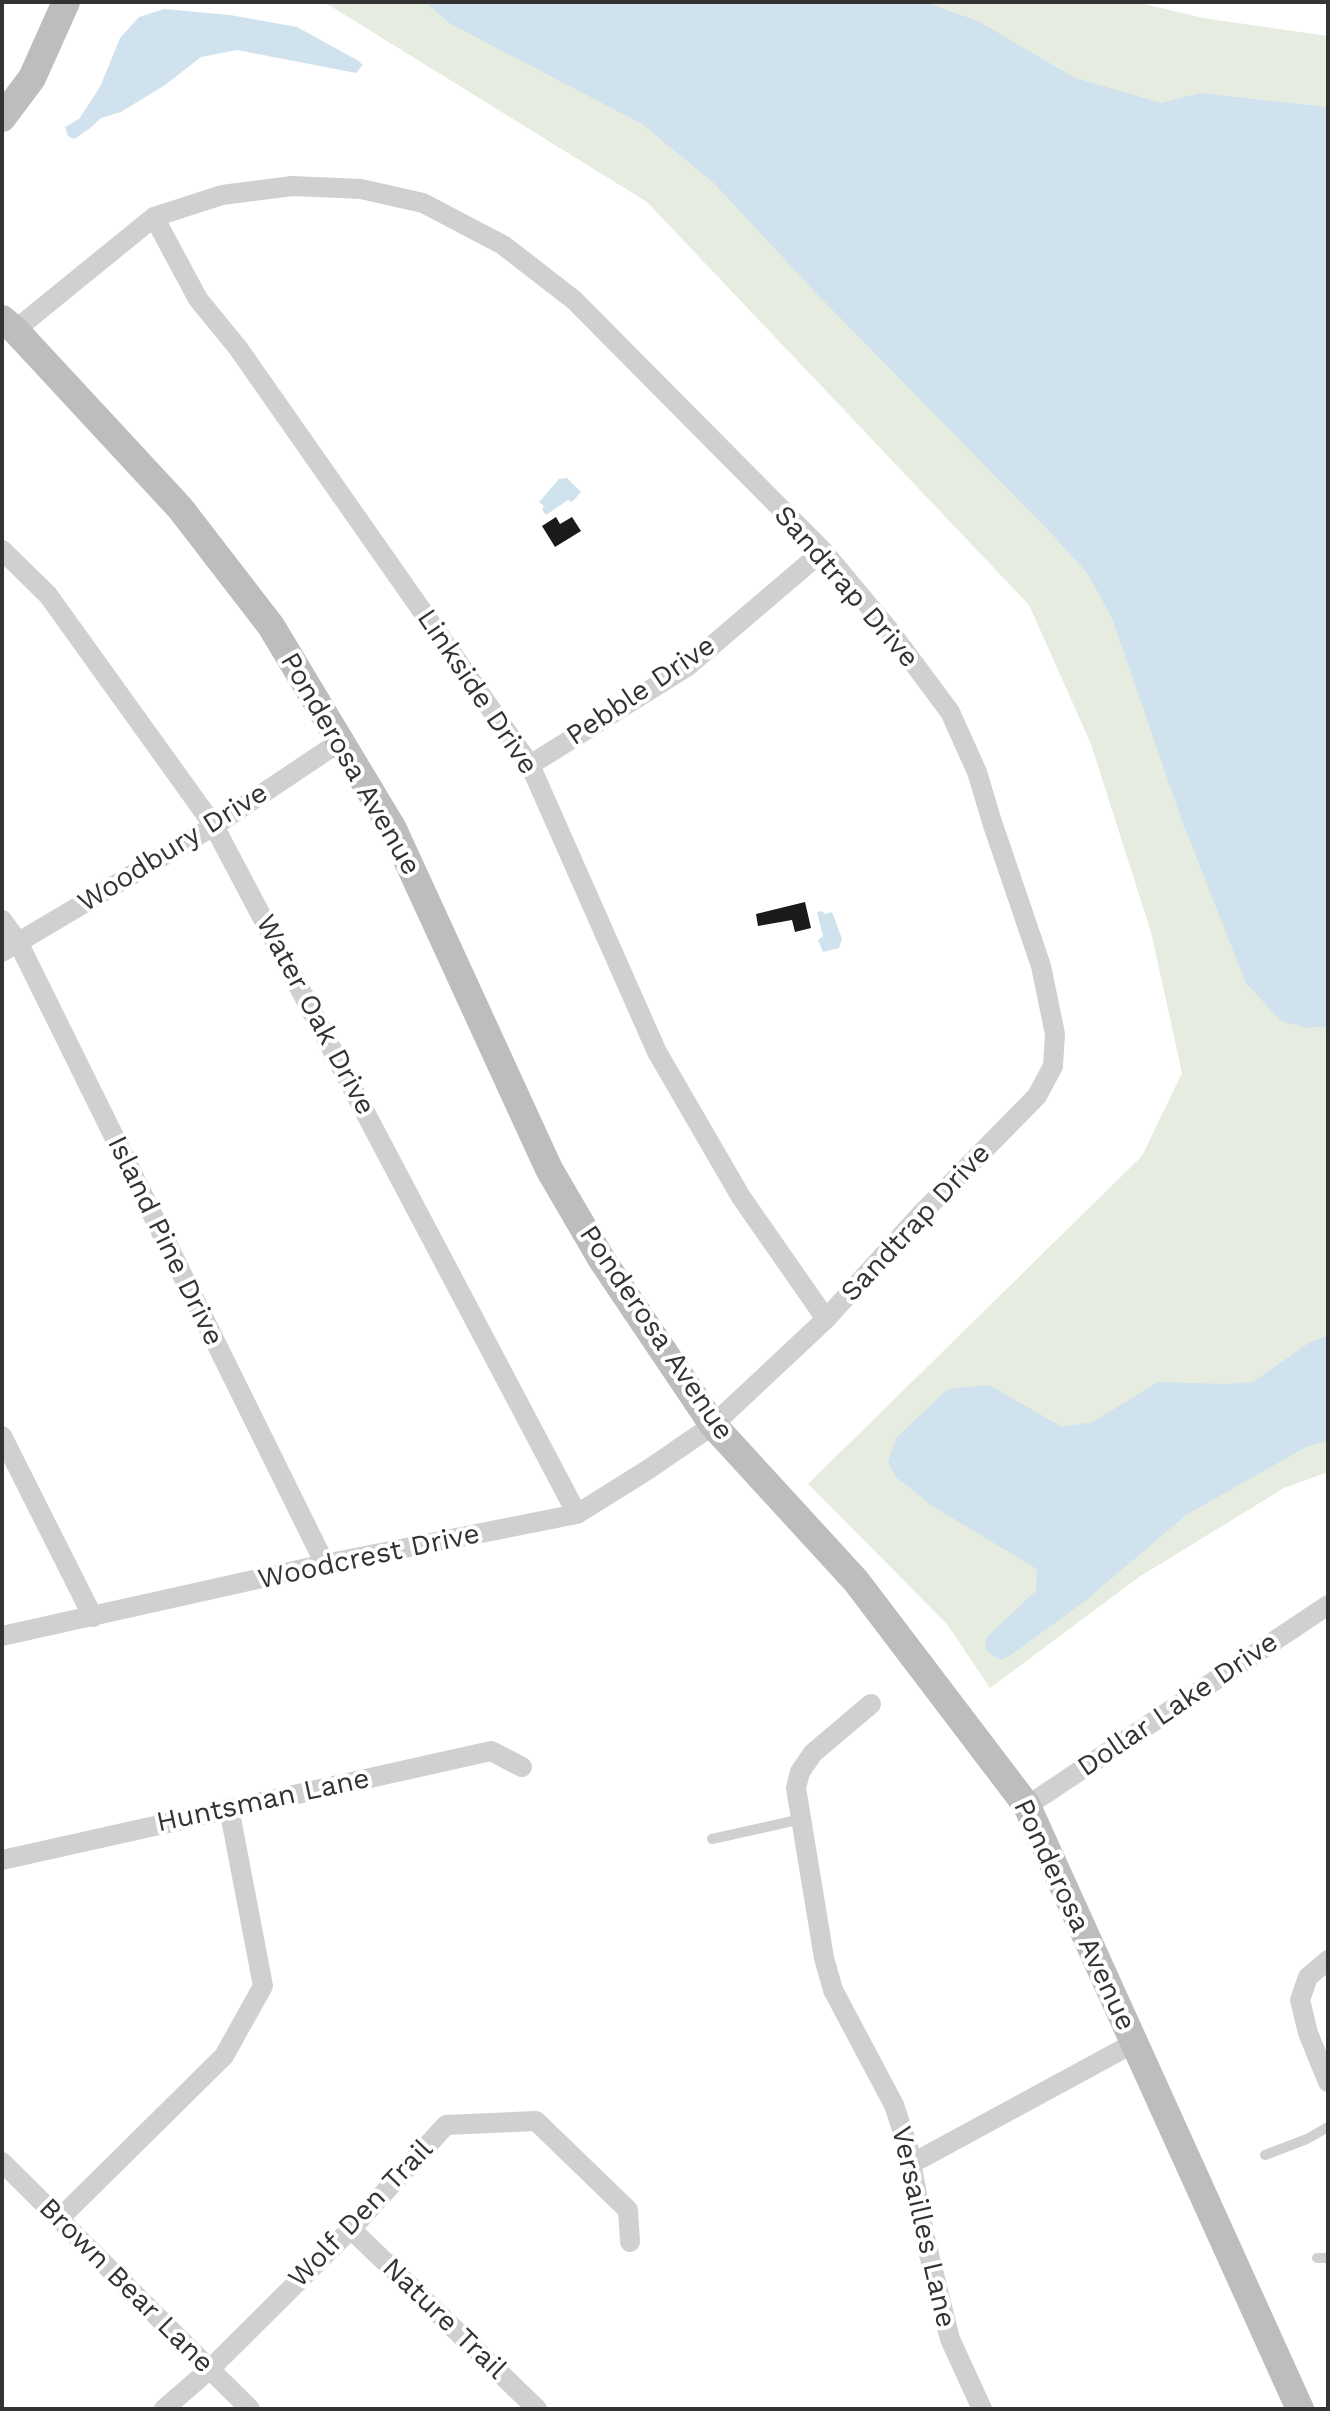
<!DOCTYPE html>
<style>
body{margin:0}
#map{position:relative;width:1330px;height:2411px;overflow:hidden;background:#fff;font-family:"Work Sans",sans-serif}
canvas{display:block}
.frame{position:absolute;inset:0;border:4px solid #333;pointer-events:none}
</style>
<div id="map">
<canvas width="1330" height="2411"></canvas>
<div class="frame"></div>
</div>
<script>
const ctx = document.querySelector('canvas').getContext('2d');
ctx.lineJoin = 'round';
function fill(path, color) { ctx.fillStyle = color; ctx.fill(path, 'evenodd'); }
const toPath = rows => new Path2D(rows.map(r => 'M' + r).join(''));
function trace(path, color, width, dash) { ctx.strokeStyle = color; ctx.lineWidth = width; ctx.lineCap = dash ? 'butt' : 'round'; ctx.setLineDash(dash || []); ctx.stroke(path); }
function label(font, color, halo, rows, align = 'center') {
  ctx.font = font + ' "Work Sans",sans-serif'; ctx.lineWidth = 8; ctx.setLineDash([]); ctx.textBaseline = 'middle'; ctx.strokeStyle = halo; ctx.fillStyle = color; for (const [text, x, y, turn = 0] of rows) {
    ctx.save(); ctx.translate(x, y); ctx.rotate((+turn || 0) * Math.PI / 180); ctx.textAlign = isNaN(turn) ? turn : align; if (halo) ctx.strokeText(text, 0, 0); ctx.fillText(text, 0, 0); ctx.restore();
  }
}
const green = toPath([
 [324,2,425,2,449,23,463,2,1136,2,1203,18,1328,36,1328,107,1201,93,1043,525,1087,573,1112,617,1180,816,1308,1028,1328,1027,1328,1472,1284,1488,1139,1577,990,1688,947,1624,808,1484,1142,1156,1182,1073,1151,932,1091,744,1029,605,647,202]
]);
const water = toPath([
 [425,2,924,2,978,21,1075,78,1161,103,1201,93,1328,107,1328,1027,1308,1028,1281,1021,1246,983,1180,816,1112,618,1087,573,1043,525,814,291,714,183,642,124,449,23],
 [164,9,230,15,297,27,357,60,363,65,356,73,237,50,201,57,165,85,121,112,101,118,89,129,74,139,68,136,65,127,79,119,100,87,120,38,139,17],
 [567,478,581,492,572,502,568,500,546,515,542,510,544,506,539,502,559,479],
 [822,911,825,914,832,912,842,939,839,948,823,952,818,940,823,936,817,912],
 [1328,1336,1328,1441,1306,1447,1186,1515,1085,1601,1008,1657,1000,1660,985,1649,987,1637,1036,1591,1037,1569,934,1507,896,1477,888,1462,897,1437,948,1389,989,1385,1062,1427,1093,1422,1158,1382,1225,1384,1253,1382,1310,1342]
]);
const building = toPath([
 [556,517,560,524,572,517,581,531,555,547,542,526],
 [805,902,811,928,795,932,792,920,758,926,756,914]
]);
const lane = toPath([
 [712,1839,802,1819],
 [1265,2155,1307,2139,1328,2127],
 [1317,2258,1328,2258]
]);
const street = toPath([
 [154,217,198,299,238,348,530,765,657,1052,741,1197,826,1319],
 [2,550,48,595,214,826,577,1514],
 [530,765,688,666,823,551],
 [2,920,18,942,325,1564],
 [2,952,214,826,341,741],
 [2,1436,93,1617],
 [2,1636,325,1564,577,1514,649,1469,713,1425,826,1319,921,1214,1037,1096,1053,1066,1055,1034,1041,966,992,822,977,772,950,712,889,630,823,551,574,300,503,245,423,203,361,189,292,186,222,195,154,217,15,330],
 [871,1704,813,1753,800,1772,796,1788,824,1958,833,1990,894,2105,909,2150,924,2234,950,2339,982,2409],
 [1027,1806,1328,1605],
 [2,1860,491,1751,522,1767],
 [1328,1960,1308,1977,1300,2000,1308,2033,1328,2082],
 [2,2162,250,2409],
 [911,2164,1134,2043],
 [60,2218,224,2056,263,1986,229,1808],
 [351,2229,537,2409],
 [164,2409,210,2369,351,2229,446,2125,536,2121,628,2210,630,2242]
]);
const secondary = toPath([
 [2,118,32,78,66,2],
 [2,319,15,330,180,508,271,626,393,829,549,1169,602,1260,713,1425,856,1581,1027,1806,1300,2409]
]);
const streetNames = [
 ["Sandtrap Drive",846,587,49],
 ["Pebble Drive",641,691,-34],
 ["Linkside Drive",477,692,56],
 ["Ponderosa Avenue",350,764,60],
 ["Woodbury Drive",173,848,-32],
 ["Water Oak Drive",315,1015,62],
 ["Sandtrap Drive",916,1223,-47],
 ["Island Pine Drive",165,1241,64],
 ["Ponderosa Avenue",656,1333,56],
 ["Woodcrest Drive",369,1557,-12],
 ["Dollar Lake Drive",1178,1705,-34],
 ["Huntsman Lane",263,1801,-12],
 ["Ponderosa Avenue",1074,1915,65],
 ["Wolf Den Trail",361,2214,-46],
 ["Versailles Lane",923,2227,77],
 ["Brown Bear Lane",126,2286,45],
 ["Nature Trail",444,2319,44]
];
fill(green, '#e6ecdf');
fill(water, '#cfe2ee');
fill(building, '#1a1a1a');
trace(lane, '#d0d0d0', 10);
trace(street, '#d0d0d0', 20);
trace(secondary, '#bdbdbd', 28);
label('28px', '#333', '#fff', streetNames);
</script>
